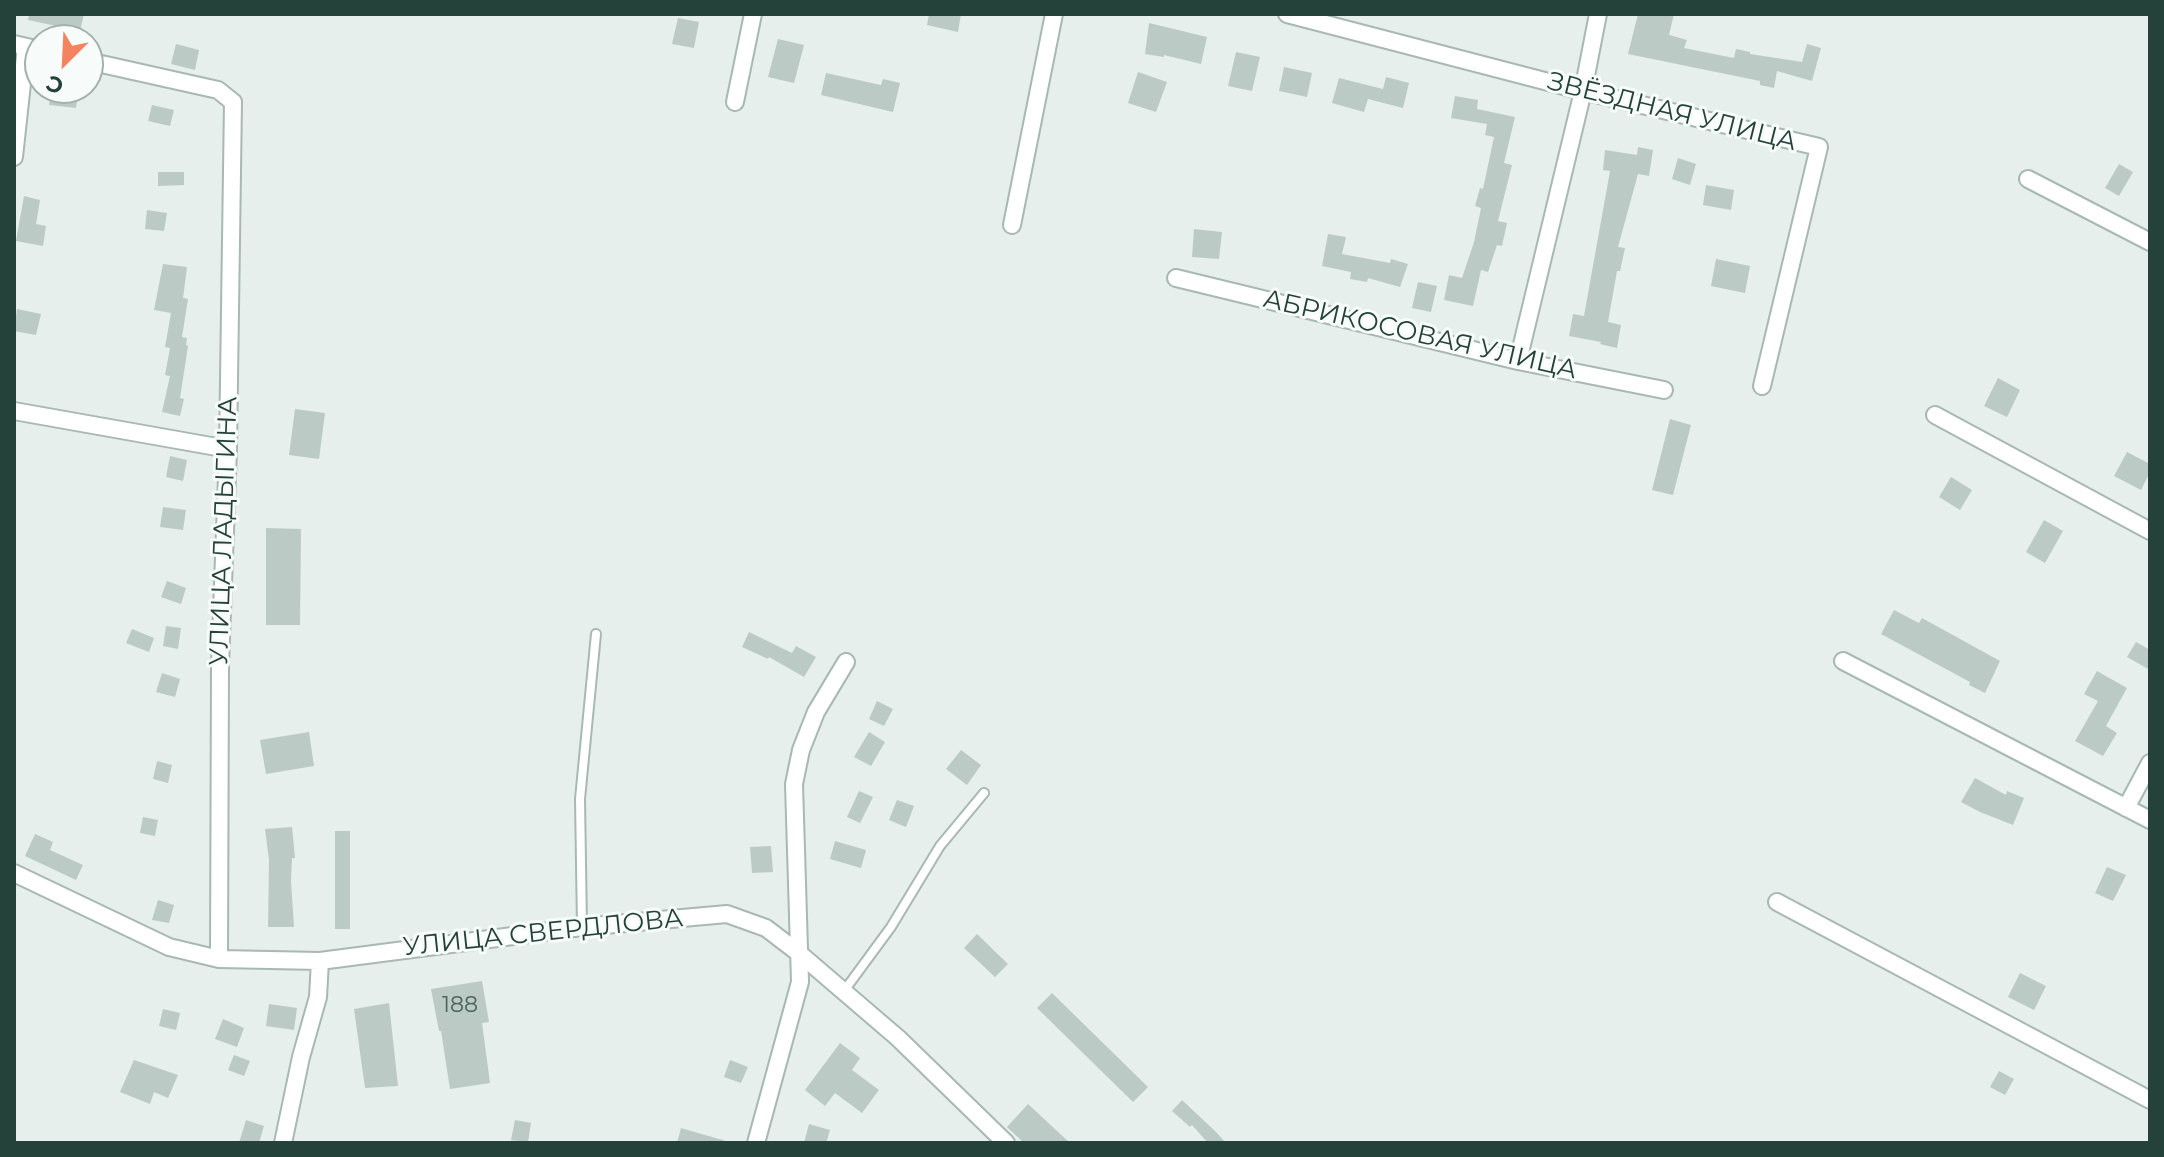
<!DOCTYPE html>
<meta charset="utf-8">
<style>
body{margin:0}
#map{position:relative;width:2164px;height:1157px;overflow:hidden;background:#e6efeb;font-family:Montserrat,sans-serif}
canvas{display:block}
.frame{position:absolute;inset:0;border:16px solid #24423a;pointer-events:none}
.north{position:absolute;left:24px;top:24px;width:80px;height:80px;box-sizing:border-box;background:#f7fbf9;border:2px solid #a3b1ad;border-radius:50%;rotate:204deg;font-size:22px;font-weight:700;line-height:32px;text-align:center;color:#24423a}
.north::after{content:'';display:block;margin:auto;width:28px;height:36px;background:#f4845f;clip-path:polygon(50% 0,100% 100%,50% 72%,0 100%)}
</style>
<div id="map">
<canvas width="2164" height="1157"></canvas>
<div class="frame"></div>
<div class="north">С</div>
</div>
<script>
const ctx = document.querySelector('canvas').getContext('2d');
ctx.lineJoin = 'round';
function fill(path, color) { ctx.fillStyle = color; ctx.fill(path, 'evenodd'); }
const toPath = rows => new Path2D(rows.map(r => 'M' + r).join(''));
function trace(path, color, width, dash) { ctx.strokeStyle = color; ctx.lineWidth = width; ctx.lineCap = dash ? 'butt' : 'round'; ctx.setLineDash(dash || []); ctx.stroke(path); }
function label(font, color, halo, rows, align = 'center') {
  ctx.font = font + ' Montserrat,sans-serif'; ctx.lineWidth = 6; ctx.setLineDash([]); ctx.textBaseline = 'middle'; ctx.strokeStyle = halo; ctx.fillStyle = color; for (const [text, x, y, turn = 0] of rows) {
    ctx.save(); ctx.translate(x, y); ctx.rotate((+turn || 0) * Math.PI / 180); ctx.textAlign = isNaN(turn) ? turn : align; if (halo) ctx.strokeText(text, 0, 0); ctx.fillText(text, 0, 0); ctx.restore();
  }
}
const building = toPath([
 [29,14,84,14,80,31,28,20],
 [929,14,961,14,958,32,927,25],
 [1638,14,1674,14,1669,35,1687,40,1684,48,1734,58,1736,49,1750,52,1750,54,1802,62,1807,44,1821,48,1812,81,1777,71,1774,88,1760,85,1760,81,1628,54],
 [678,18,699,22,694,48,672,44],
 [1149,23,1207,37,1201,64,1164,55,1164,57,1145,54],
 [778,39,804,45,794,83,768,77],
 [176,44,199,50,195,70,171,64],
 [1236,52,1260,57,1252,91,1228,86],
 [1284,67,1312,73,1307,97,1279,91],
 [1138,72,1167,82,1156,112,1128,103],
 [826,73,881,85,883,79,900,83,893,112,821,95],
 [1386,77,1409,83,1403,108,1368,99,1364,112,1332,103,1339,78,1383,89],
 [52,88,79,88,76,108,49,105],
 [1455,96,1478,100,1477,109,1515,117,1504,163,1512,165,1498,221,1507,223,1502,246,1497,245,1488,272,1481,270,1473,306,1444,300,1449,275,1462,278,1474,242,1481,208,1475,206,1480,188,1483,189,1494,137,1485,135,1487,124,1451,118],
 [152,105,174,110,170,126,148,121],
 [1638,147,1653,150,1649,176,1638,174,1618,247,1625,248,1620,271,1617,271,1608,322,1621,325,1617,348,1600,344,1601,342,1569,336,1573,314,1584,316,1610,171,1603,170,1605,150,1637,155],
 [1678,158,1696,164,1690,185,1672,179],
 [2119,164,2133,172,2119,196,2105,188],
 [158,172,184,172,184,185,158,186],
 [1706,185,1734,190,1731,210,1703,205],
 [24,196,40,200,36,224,46,226,43,246,16,241],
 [147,210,167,213,164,231,145,229],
 [1194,229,1222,232,1219,259,1192,257],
 [1328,234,1346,237,1342,254,1390,263,1391,259,1408,264,1400,287,1368,278,1367,282,1350,279,1351,272,1322,266],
 [1716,259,1750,266,1745,293,1711,286],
 [163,264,187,267,183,298,188,299,182,337,187,338,186,345,188,346,180,398,184,399,180,416,162,412,170,376,165,375,170,348,165,347,171,313,154,310],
 [1418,282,1437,286,1431,312,1412,308],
 [17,309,41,314,36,335,14,331],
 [1998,378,2020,390,2007,417,1984,406],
 [295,409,325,413,319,459,289,455],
 [1670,419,1691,425,1673,495,1652,490],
 [2127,452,2150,464,2150,472,2141,490,2114,476],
 [170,456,187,460,183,481,166,477],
 [1951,477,1972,490,1960,510,1939,497],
 [163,507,186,510,183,530,160,527],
 [2044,520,2063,531,2045,563,2026,552],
 [266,528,301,529,300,625,266,625],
 [167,581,186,588,181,604,161,597],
 [1894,610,1919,623,1922,618,2000,661,1985,693,1969,685,1970,682,1881,634],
 [166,626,181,628,178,649,163,646],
 [132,629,154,638,149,652,126,643],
 [749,632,792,653,796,646,816,657,804,677,769,657,768,659,742,647],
 [2136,642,2150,650,2150,670,2127,657],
 [2097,671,2127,688,2106,726,2117,733,2103,756,2075,741,2098,701,2084,694],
 [162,673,180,679,175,697,156,692],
 [877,701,893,709,884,726,869,719],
 [309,732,314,766,266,774,260,740],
 [869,732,885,742,871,766,854,757],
 [961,750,981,765,967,785,946,769],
 [157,761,172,765,168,783,153,779],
 [1975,778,2006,795,2007,791,2024,798,2013,825,1980,812,1961,802],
 [859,791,873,797,860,823,847,817],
 [897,800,914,806,906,827,889,820],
 [143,817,158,820,155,836,140,833],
 [292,827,295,858,292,858,291,881,294,927,268,927,269,860,265,829],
 [335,831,350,831,350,929,335,929],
 [35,834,53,842,50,850,83,865,76,880,25,856],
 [835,841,866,850,861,868,830,859],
 [771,846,773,872,752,873,750,847],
 [2107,867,2126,875,2113,901,2095,893],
 [158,900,174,905,169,923,152,920],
 [977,934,1008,964,995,977,964,948],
 [2020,973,2046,986,2034,1010,2008,997],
 [482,981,489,1022,482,1023,490,1083,450,1089,441,1031,439,1031,431,989],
 [1052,993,1148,1087,1133,1102,1037,1008],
 [389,1003,398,1086,365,1088,354,1009],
 [269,1004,297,1008,294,1030,266,1026],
 [163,1009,180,1013,176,1030,159,1026],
 [223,1019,244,1028,237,1047,215,1039],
 [840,1043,860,1058,852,1070,879,1090,862,1113,835,1093,825,1106,805,1090],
 [234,1055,250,1061,244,1076,228,1070],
 [134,1060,178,1075,168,1098,154,1092,150,1104,120,1092],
 [730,1060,748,1067,741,1083,724,1077],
 [1999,1071,2014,1079,2005,1095,1990,1087],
 [1182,1100,1216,1132,1226,1143,1208,1143,1192,1125,1190,1127,1172,1111],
 [1028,1104,1070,1143,1024,1143,1007,1127],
 [246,1120,264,1126,259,1143,239,1143],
 [515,1120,531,1123,528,1142,511,1140],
 [809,1124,830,1130,826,1143,804,1143],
 [681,1128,719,1139,724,1140,723,1143,677,1143]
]);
const lane = toPath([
 [582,927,580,799,596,634],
 [844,991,891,927,940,846,984,793]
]);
const street = toPath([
 [1287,14,1583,91,1819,147,1762,386],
 [14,44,40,50],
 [88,61,218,90,233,102,228,449,220,666,219,959],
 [735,102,753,14],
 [14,157,26,47],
 [2028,179,2150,242],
 [1012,225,1054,14],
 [1176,278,1518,361,1664,390],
 [1518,361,1583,91,1598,14],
 [14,411,228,449],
 [1935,415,2150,531],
 [1843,661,2150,820],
 [2126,808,2150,763],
 [14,873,169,947,219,959,320,961,582,927,727,914,766,928,800,954,898,1038,1006,1143],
 [1777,902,2150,1100],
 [283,1143,301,1057,318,997,320,961],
 [756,1143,800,982,794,784,801,750,816,712,846,662]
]);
const numberNames = [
 ["188",460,1006]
];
const streetNames = [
 ["ЗВЁЗДНАЯ УЛИЦА",1672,112,14],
 ["АБРИКОСОВАЯ УЛИЦА",1420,335,13],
 ["УЛИЦА ЛАДЫГИНА",224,531,-88],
 ["УЛИЦА СВЕРДЛОВА",543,933,-6]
];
fill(building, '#bbcac4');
trace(lane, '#a8b8b2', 12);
trace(street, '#a8b8b2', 20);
trace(lane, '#fff', 8);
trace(street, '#fff', 16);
label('22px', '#4a645c', null, numberNames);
label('26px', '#24423a', '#f7fbf9', streetNames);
</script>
